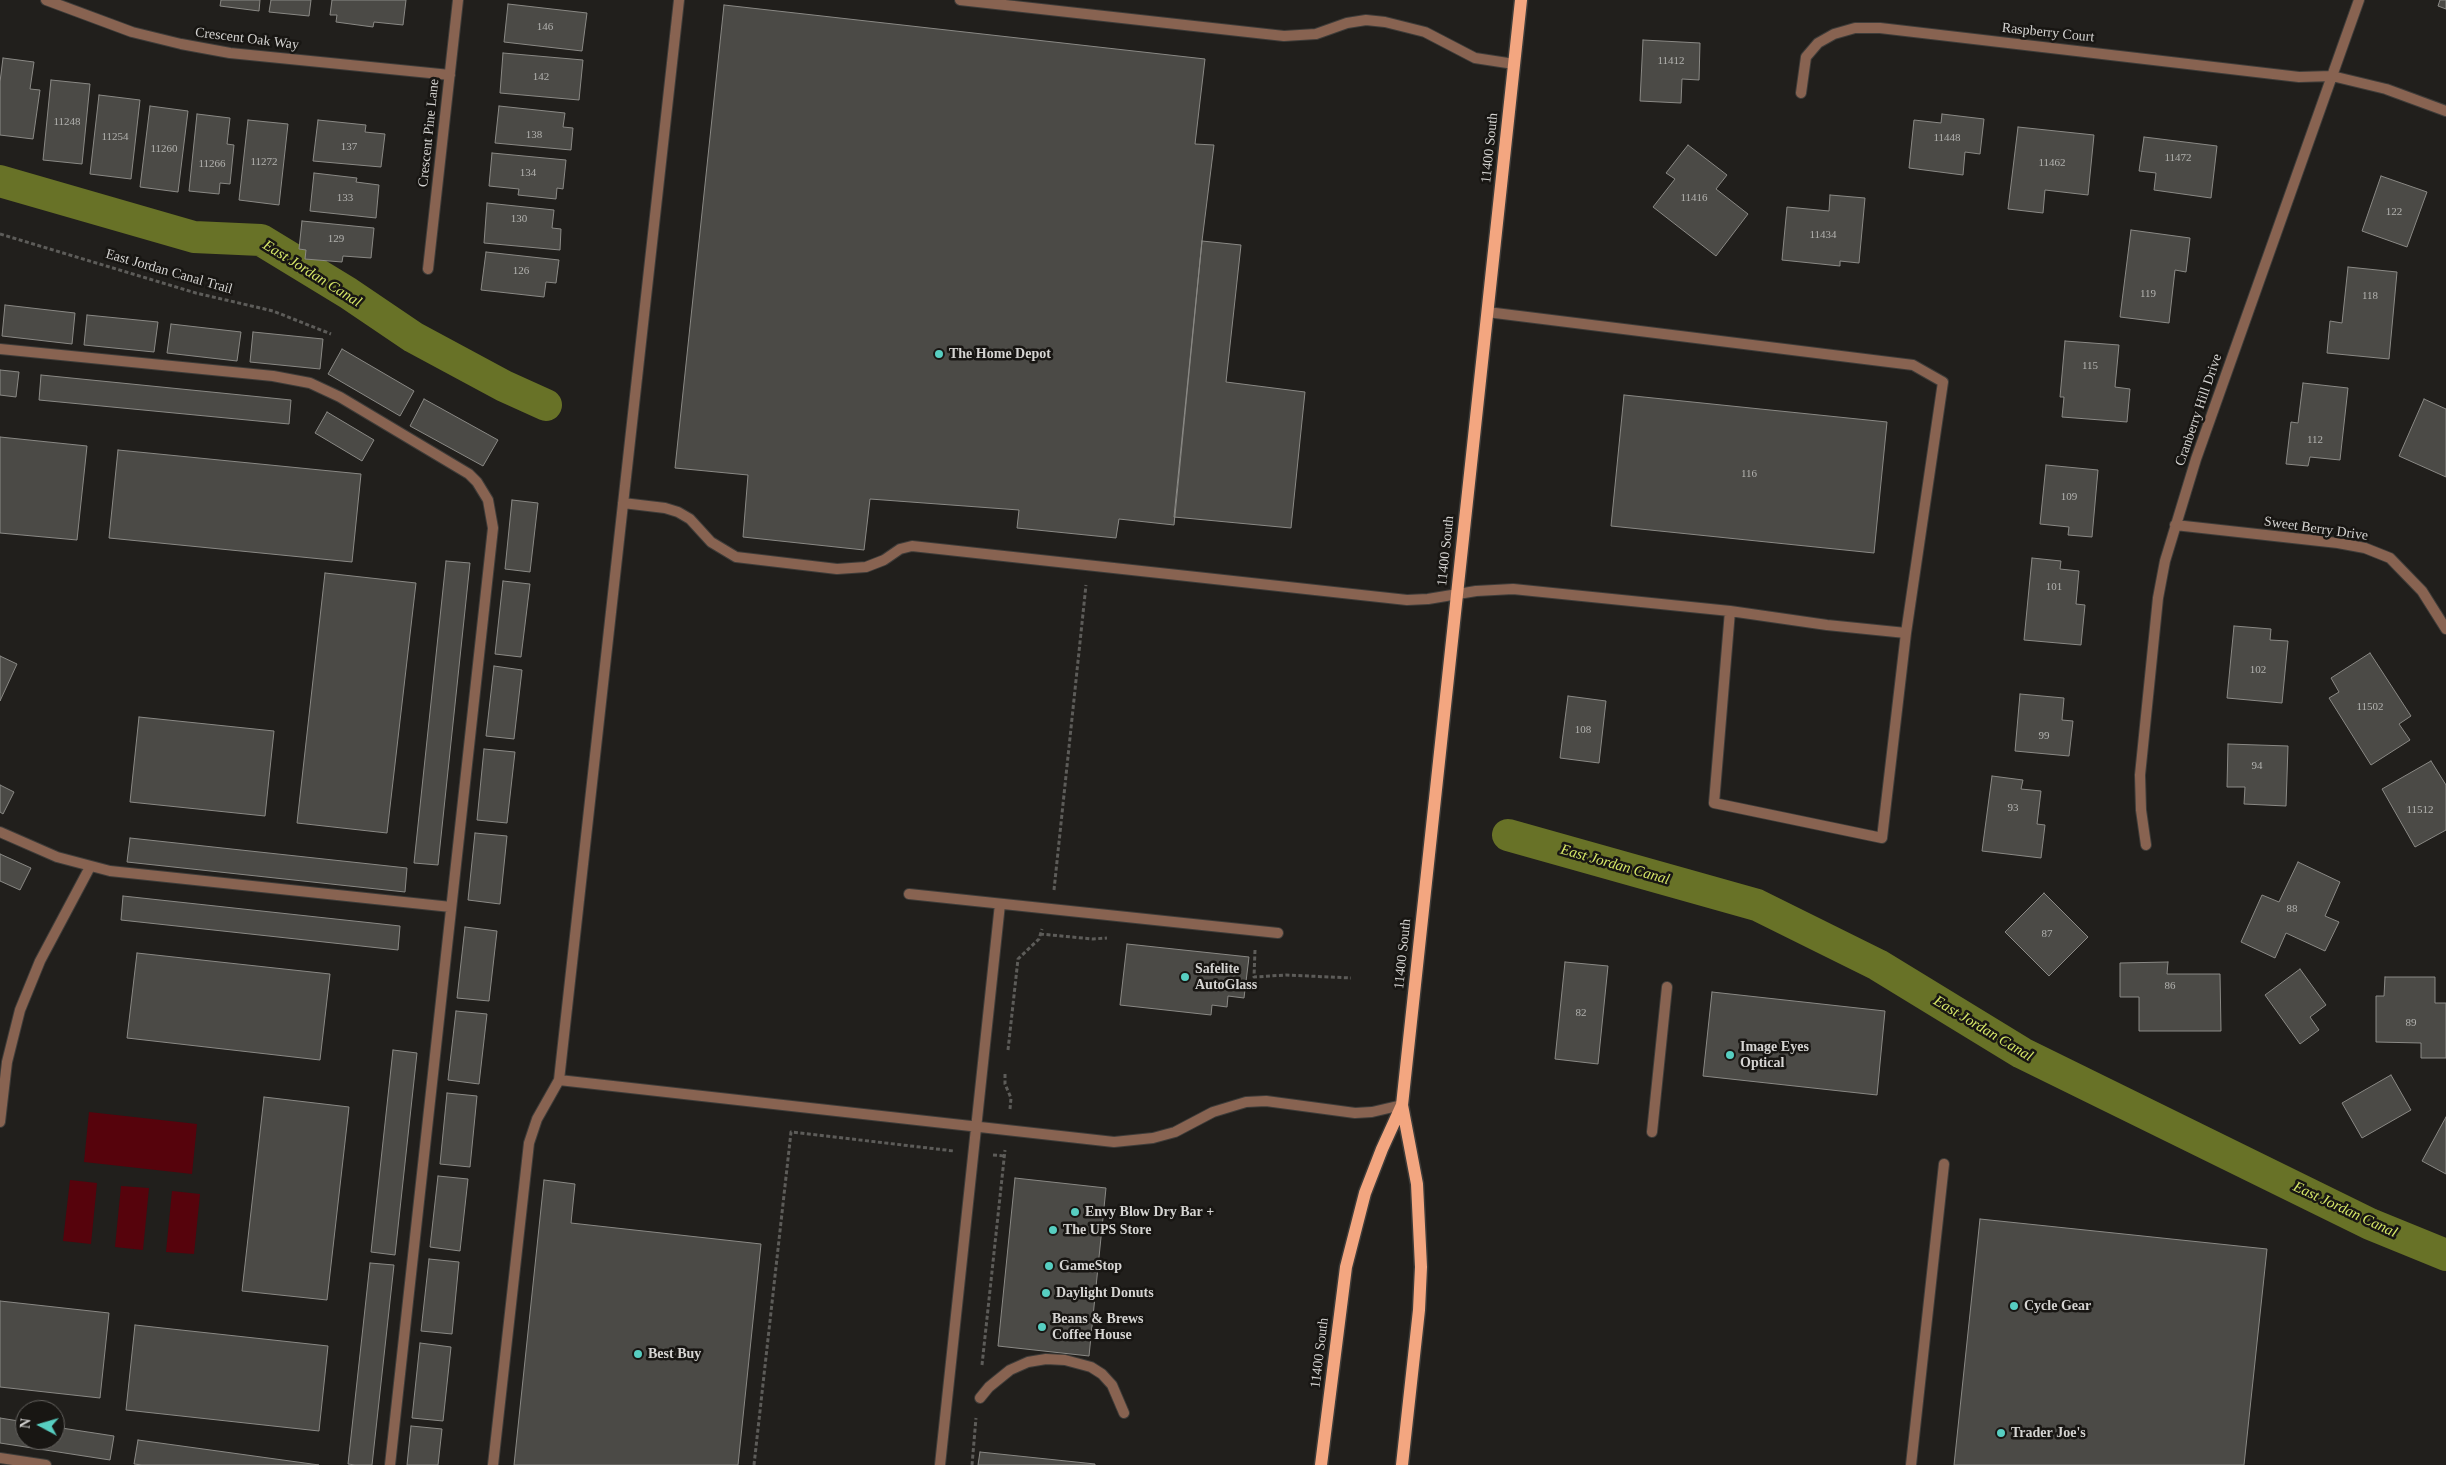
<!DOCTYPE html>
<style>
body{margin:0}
#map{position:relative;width:2446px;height:1465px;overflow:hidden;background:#211f1c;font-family:"Times New Roman",serif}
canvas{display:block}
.north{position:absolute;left:15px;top:1400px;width:50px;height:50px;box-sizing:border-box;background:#181613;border:1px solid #64625f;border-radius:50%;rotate:276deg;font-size:14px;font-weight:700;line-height:20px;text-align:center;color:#d5d4d2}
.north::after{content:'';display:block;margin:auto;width:18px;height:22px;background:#57cec1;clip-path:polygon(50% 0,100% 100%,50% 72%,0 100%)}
</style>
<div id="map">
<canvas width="2446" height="1465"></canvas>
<div class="north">N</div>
</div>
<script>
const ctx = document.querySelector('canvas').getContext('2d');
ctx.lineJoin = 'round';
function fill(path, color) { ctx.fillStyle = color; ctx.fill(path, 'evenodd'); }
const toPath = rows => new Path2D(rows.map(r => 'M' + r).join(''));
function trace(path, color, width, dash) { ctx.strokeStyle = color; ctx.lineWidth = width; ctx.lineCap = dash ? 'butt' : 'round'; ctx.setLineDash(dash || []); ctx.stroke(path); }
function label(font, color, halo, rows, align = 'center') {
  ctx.font = font + ' "Times New Roman",serif'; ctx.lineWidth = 5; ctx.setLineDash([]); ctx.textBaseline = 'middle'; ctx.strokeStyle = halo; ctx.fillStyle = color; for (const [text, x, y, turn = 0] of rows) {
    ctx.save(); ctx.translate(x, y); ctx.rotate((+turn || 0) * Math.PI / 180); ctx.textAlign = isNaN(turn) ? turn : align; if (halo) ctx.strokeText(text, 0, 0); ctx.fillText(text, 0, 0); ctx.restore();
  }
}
const green = toPath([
 [89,1112,197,1124,192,1174,84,1162],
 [70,1180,97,1183,91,1244,63,1241],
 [121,1186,149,1188,143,1250,115,1247],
 [172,1191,200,1194,194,1254,166,1252]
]);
const canal = toPath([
 [0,181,194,237,261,240,348,293,413,337,504,386,546,405],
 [1508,835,1757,905,1878,965,2022,1053,2370,1224,2446,1255]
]);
const building = toPath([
 [221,0,260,0,259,11,220,6,221,0],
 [271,0,311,0,309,16,269,12,271,0],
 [332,0,406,0,403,25,374,22,373,27,336,22,337,15,330,15,332,0],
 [2440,0,2446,0,2446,9,2438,6,2440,0],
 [508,4,587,13,582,51,504,42,508,4],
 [724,5,1205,59,1195,144,1214,145,1202,241,1174,525,1119,519,1116,538,1017,528,1019,510,870,499,864,550,743,537,748,475,675,468,724,5],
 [1643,40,1700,43,1699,80,1682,79,1681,103,1640,101,1643,40],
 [503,53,583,60,579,100,500,93,503,53],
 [3,58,34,62,30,89,40,90,33,139,0,135,0,82,3,58],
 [51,80,90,84,82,164,43,160,51,80],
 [99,95,140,100,131,179,90,174,99,95],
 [150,106,188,111,178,192,140,187,150,106],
 [499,106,565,113,563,127,573,128,571,150,495,143,499,106],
 [197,114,230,118,227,144,234,145,230,184,220,183,219,194,189,191,197,114],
 [1942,114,1984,119,1980,154,1965,152,1963,175,1909,168,1914,120,1941,123,1942,114],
 [248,120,288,124,279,205,239,200,248,120],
 [318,120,366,125,365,132,385,134,381,167,313,161,318,120],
 [2018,127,2094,135,2088,195,2045,190,2043,213,2008,209,2018,127],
 [2144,137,2217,146,2211,198,2154,190,2156,173,2139,171,2144,137],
 [1688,145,1727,175,1716,189,1748,214,1716,256,1653,207,1675,179,1666,173,1688,145],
 [492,153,566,160,563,189,557,188,556,199,518,195,519,189,489,186,492,153],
 [314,173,357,178,356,182,379,185,376,218,310,211,314,173],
 [2381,176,2427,192,2407,247,2362,231,2381,176],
 [1830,195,1865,198,1859,263,1840,261,1840,266,1782,260,1787,207,1829,211,1830,195],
 [487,203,554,210,552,228,561,229,560,250,484,243,487,203],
 [302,221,374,228,371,258,343,256,342,262,305,259,306,250,299,249,302,221],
 [2131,230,2190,238,2186,272,2175,270,2169,323,2120,317,2131,230],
 [1202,241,1241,245,1226,382,1305,392,1291,528,1174,517,1202,241],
 [486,252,559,260,556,283,546,282,544,297,481,290,486,252],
 [2348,267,2397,272,2389,359,2327,353,2330,321,2342,323,2348,267],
 [5,305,75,313,72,344,2,336,5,305],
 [87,315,158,322,154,352,84,345,87,315],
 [171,324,241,332,237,361,167,353,171,324],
 [253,332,323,339,320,369,250,362,253,332],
 [2065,341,2119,345,2115,387,2130,389,2127,422,2062,417,2064,397,2060,397,2065,341],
 [342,349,414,391,400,416,328,374,342,349],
 [0,370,19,372,16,397,0,395,0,370],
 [41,375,291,400,289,424,39,400,41,375],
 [2303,383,2348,388,2340,460,2310,457,2308,466,2286,464,2291,422,2298,423,2303,383],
 [1624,395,1887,422,1874,553,1611,526,1624,395],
 [424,399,498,440,483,466,410,426,424,399],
 [2424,399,2446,409,2446,477,2399,456,2424,399],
 [327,412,374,440,362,461,315,433,327,412],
 [0,437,87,446,77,540,0,533,0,437],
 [118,450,361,474,352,562,109,538,118,450],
 [2046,465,2098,470,2092,537,2068,535,2069,527,2040,524,2046,465],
 [512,500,538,503,530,572,505,569,512,500],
 [2032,558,2061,561,2060,569,2079,571,2076,604,2085,605,2081,645,2024,640,2032,558],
 [446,561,470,563,438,865,414,863,446,561],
 [325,573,416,583,387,833,297,823,325,573],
 [503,581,530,584,521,657,495,654,503,581],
 [2234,626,2271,629,2270,640,2288,641,2282,703,2227,698,2234,626],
 [2370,653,2411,716,2399,724,2410,740,2371,765,2329,698,2339,692,2331,678,2370,653],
 [0,656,17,664,0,701,0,656],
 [494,666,522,670,514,739,486,736,494,666],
 [2020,694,2064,698,2062,720,2073,721,2069,756,2015,751,2020,694],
 [1568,696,1606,701,1599,763,1560,758,1568,696],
 [139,717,274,731,265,816,130,802,139,717],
 [2228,744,2288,746,2286,806,2244,804,2245,787,2227,787,2228,744],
 [484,749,515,752,507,823,477,820,484,749],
 [2431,761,2446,785,2446,830,2415,847,2382,789,2431,761],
 [1992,776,2023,780,2021,789,2041,791,2037,824,2045,825,2041,858,1982,851,1992,776],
 [0,785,14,792,3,814,0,812,0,785],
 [475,833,507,836,500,904,468,900,475,833],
 [130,838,407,868,405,892,127,862,130,838],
 [0,854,31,868,20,890,0,881,0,854],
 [2298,862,2340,882,2325,916,2339,922,2325,951,2286,933,2275,958,2241,942,2262,895,2279,902,2298,862],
 [2044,893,2088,937,2049,976,2005,932,2044,893],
 [123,896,400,926,398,950,121,920,123,896],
 [465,927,497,931,489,1001,457,998,465,927],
 [1127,944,1249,957,1244,998,1228,996,1227,1007,1212,1005,1211,1015,1120,1005,1127,944],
 [137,953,330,974,320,1060,127,1038,137,953],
 [1565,962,1608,966,1598,1064,1555,1059,1565,962],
 [2168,962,2167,974,2220,974,2221,1031,2139,1031,2139,997,2120,997,2120,963,2168,962],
 [2300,969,2326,1005,2310,1017,2319,1030,2300,1044,2265,995,2300,969],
 [2385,977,2435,977,2435,1003,2446,1003,2446,1058,2421,1058,2421,1043,2376,1042,2376,996,2384,996,2385,977],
 [1712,992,1885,1011,1877,1095,1703,1076,1712,992],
 [456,1011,487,1014,479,1084,448,1080,456,1011],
 [393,1050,417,1053,395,1255,371,1252,393,1050],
 [2391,1075,2411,1110,2362,1138,2342,1103,2391,1075],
 [447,1093,477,1096,470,1167,440,1164,447,1093],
 [264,1097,349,1107,327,1300,242,1291,264,1097],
 [2446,1117,2446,1174,2422,1161,2446,1117],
 [438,1176,468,1179,460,1251,430,1247,438,1176],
 [1015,1178,1106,1188,1089,1356,998,1346,1015,1178],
 [544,1180,575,1184,571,1223,761,1244,738,1465,514,1465,544,1180],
 [1980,1219,2267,1249,2244,1465,1954,1465,1980,1219],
 [429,1259,459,1262,452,1334,421,1331,429,1259],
 [370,1263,394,1265,372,1465,355,1465,348,1464,370,1263],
 [0,1301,109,1313,100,1398,0,1387,0,1301],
 [135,1325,328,1346,319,1431,126,1410,135,1325],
 [420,1343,451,1347,443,1421,412,1418,420,1343],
 [0,1418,25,1422,25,1440,55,1440,55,1427,114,1436,110,1460,0,1443,0,1418],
 [411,1426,442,1429,438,1465,407,1465,411,1426],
 [138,1440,319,1465,142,1465,134,1464,138,1440],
 [980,1452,1095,1464,1095,1465,978,1465,980,1452]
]);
const path = toPath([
 [0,234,196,293,273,311,331,334],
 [1054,890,1086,585],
 [1040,934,1093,939,1107,938],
 [1255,950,1254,977,1286,975,1351,978],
 [1008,1050,1018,959,1039,939,1042,929],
 [1005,1074,1005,1084,1011,1098,1010,1109],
 [993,1155,1005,1156],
 [982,1365,1005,1150],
 [754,1465,791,1132,954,1151],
 [972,1465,976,1418]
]);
const service = toPath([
 [960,0,1284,36,1316,34,1347,23,1366,20,1385,22,1425,32,1475,58,1514,64],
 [0,349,273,376,310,383,340,397,469,474,477,482,488,500,493,528,390,1465],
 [623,503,665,508,678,512,690,519,711,542,736,557,837,569,866,567,884,560,900,549,912,546,1407,600,1428,599,1476,591,1513,589,1730,611,1714,803,1882,838,1906,633,1943,382,1913,365,1487,312],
 [1730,611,1827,625,1906,633],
 [0,832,57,857,110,871,451,907],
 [909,894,1278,933],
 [559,1080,1114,1142,1153,1138,1175,1132,1213,1112,1246,1102,1266,1101,1355,1113,1372,1112,1402,1105],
 [0,1122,7,1062,20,1010,40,961,90,867],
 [1652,1132,1667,987],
 [980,1398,989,1387,1010,1370,1028,1362,1046,1359,1065,1360,1091,1367,1102,1374,1112,1385,1124,1413],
 [0,1458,46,1465],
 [493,1465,529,1143,537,1119,559,1080,679,0],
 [940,1465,1000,904],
 [1911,1465,1944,1164]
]);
const minor = toPath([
 [46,0,132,32,181,44,230,53,450,75],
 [1801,93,1806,57,1818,43,1834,34,1855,28,1880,28,2299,77,2332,76,2386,89,2446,111],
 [428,269,458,0],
 [2175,525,2338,543,2365,548,2390,558,2422,591,2446,629],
 [2146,845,2141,810,2140,775,2158,598,2165,561,2196,459,2359,0]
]);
const primary = toPath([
 [1321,1465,1346,1267,1365,1193,1382,1149,1402,1105],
 [1402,1465,1419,1310,1421,1267,1417,1184,1402,1105,1521,0]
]);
const markers = [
 [939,354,5,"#57cec1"],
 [1185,977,5,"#57cec1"],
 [1730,1055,5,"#57cec1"],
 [1075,1212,5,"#57cec1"],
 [1053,1230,5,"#57cec1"],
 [1049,1266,5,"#57cec1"],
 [1046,1293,5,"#57cec1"],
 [2014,1306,5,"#57cec1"],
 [1042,1327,5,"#57cec1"],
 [638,1354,5,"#57cec1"],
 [2001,1433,5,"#57cec1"]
];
const numberNames = [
 ["146",545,27],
 ["11412",1671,61],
 ["142",541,77],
 ["11248",67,122],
 ["138",534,135],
 ["11254",115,137],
 ["11448",1947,138],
 ["137",349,147],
 ["11260",164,149],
 ["11472",2178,158],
 ["11272",264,162],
 ["11462",2052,163],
 ["11266",212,164],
 ["134",528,173],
 ["133",345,198],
 ["11416",1694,198],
 ["122",2394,212],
 ["130",519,219],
 ["11434",1823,235],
 ["129",336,239],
 ["126",521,271],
 ["119",2148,294],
 ["118",2370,296],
 ["115",2090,366],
 ["112",2315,440],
 ["116",1749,474],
 ["109",2069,497],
 ["101",2054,587],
 ["102",2258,670],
 ["11502",2370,707],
 ["108",1583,730],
 ["99",2044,736],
 ["94",2257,766],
 ["93",2013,808],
 ["11512",2420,810],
 ["88",2292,909],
 ["87",2047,934],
 ["86",2170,986],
 ["82",1581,1013],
 ["89",2411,1023]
];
const streetNames = [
 ["Raspberry Court",2048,33,6],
 ["Crescent Oak Way",247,39,7],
 ["Crescent Pine Lane",429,133,-84],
 ["11400 South",1490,148,-84],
 ["East Jordan Canal Trail",169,272,16],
 ["Cranberry Hill Drive",2199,410,-71],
 ["Sweet Berry Drive",2316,529,8],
 ["11400 South",1446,551,-84],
 ["11400 South",1403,954,-84],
 ["11400 South",1320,1353,-83]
];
const poiNames = [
 ["The Home Depot",949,354],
 ["Safelite",1195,969],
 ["AutoGlass",1195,985],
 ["Image Eyes",1740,1047],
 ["Optical",1740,1063],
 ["Envy Blow Dry Bar +",1085,1212],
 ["The UPS Store",1063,1230],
 ["GameStop",1059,1266],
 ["Daylight Donuts",1056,1293],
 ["Cycle Gear",2024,1306],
 ["Beans & Brews",1052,1319],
 ["Coffee House",1052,1335],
 ["Best Buy",648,1354],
 ["Trader Joe's",2011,1433]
];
const waterNames = [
 ["East Jordan Canal",312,274,32],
 ["East Jordan Canal",1615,865,16],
 ["East Jordan Canal",1983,1029,31],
 ["East Jordan Canal",2345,1210,25]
];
fill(green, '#56030c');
trace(canal, '#687227', 32);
fill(building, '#4b4a46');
trace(building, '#8a8985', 1);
trace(service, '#3e3c39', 12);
trace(minor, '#3e3c39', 12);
trace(primary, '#3e3c39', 15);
trace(path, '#5d5c59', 3, [4, 2.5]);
trace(service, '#886351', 10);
trace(minor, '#886351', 10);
trace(primary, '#f3a680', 12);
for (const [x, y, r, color] of markers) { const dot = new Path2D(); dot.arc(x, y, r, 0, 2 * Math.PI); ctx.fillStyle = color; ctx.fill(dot); trace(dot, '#181613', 2); }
label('11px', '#b2b2af', null, numberNames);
label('14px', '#d5d4d2', '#181613', streetNames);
label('bold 14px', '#d5d4d2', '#181613', poiNames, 'left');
label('italic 15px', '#d6e767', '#181613', waterNames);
</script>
